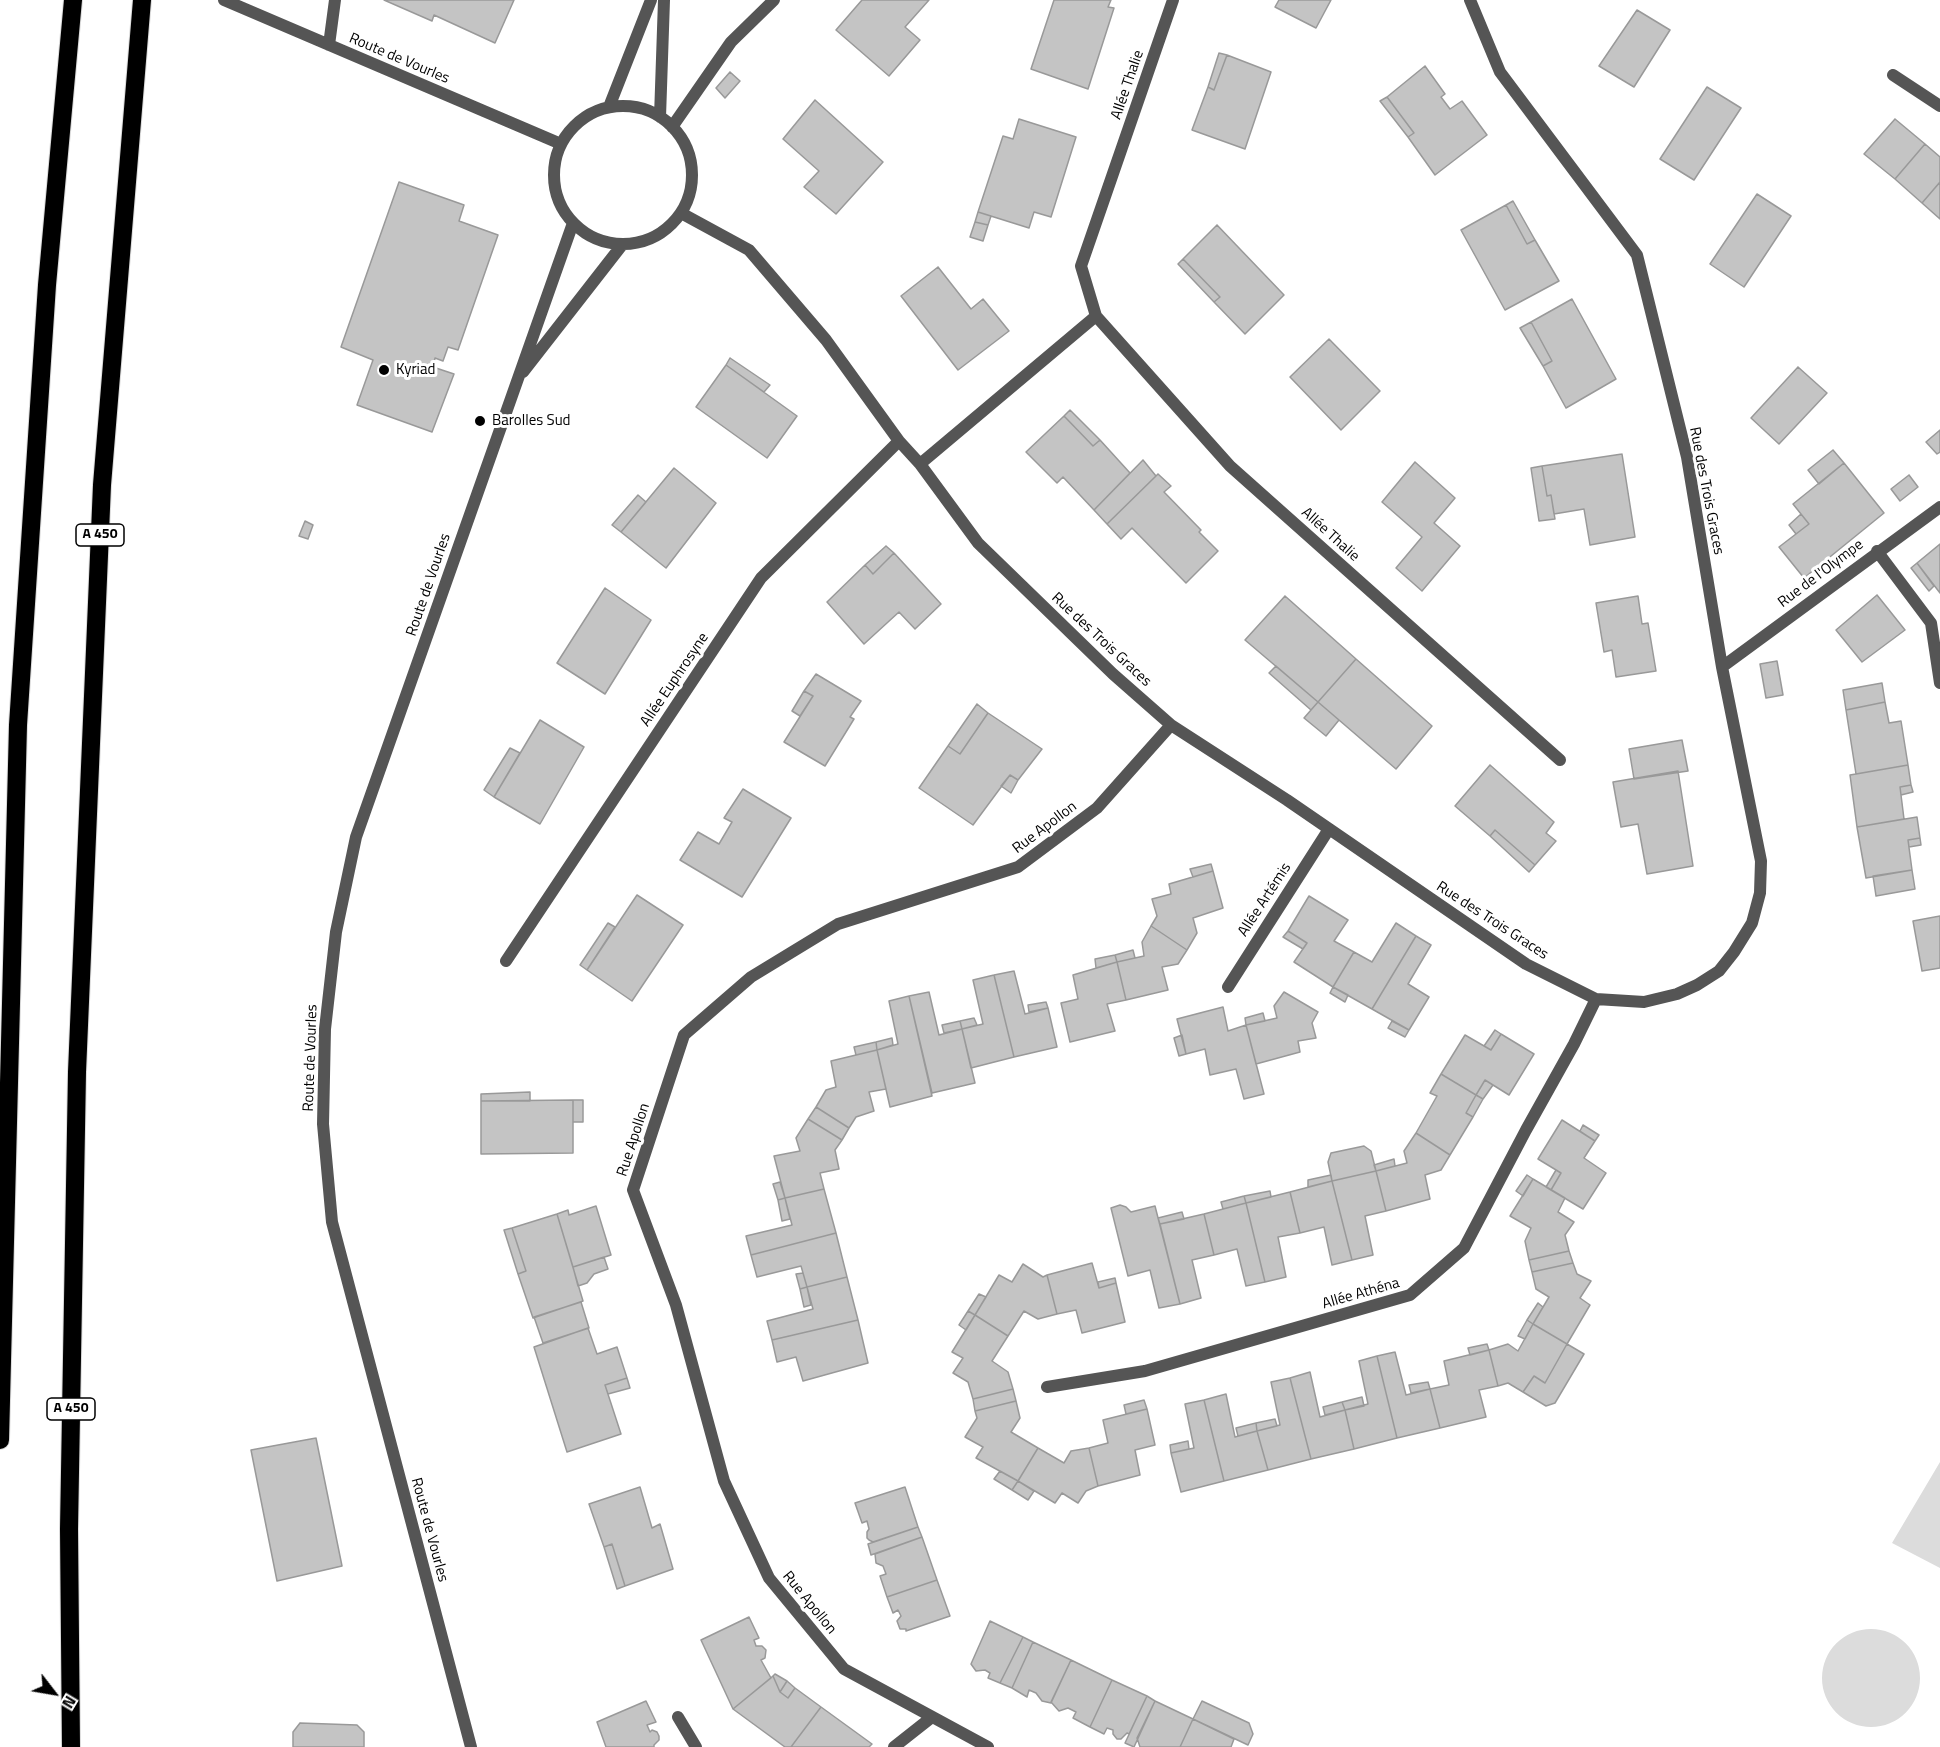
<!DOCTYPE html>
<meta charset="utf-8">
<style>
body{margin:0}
#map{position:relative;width:1940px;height:1747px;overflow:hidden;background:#fff;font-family:"Titillium Web",sans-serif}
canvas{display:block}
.north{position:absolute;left:24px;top:1663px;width:60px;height:60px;-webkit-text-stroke:4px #fff;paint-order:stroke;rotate:121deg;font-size:16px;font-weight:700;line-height:24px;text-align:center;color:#000}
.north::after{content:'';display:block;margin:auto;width:21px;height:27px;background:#000;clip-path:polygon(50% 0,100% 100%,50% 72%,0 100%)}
</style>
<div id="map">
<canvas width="1940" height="1747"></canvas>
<div class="north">N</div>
</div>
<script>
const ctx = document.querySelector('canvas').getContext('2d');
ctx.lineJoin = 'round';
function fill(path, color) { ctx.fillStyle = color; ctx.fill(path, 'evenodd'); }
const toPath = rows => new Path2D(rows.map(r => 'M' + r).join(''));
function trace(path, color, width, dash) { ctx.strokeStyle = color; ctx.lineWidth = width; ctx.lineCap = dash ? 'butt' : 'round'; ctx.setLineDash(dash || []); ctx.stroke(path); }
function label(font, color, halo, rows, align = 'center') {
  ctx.font = font + ' "Titillium Web",sans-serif'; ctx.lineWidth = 6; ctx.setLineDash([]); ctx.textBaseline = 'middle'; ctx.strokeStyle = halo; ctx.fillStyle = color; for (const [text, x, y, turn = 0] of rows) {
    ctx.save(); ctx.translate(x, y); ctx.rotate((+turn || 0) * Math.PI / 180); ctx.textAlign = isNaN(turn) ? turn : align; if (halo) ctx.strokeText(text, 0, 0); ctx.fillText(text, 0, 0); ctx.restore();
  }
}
const green = toPath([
 [1940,1462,1940,1568,1892,1543],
 '1822 1678a49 49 0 1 1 98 0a49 49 0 1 1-98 0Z'
]);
const building = toPath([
 [384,0,514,0,495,43,434,15,432,21,384,0],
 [862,0,929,0,905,27,920,40,889,76,836,30,862,0],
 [1054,0,1111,0,1108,7,1114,8,1088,89,1031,69,1054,0],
 [1279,0,1331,0,1316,28,1275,7,1279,0],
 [1637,10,1670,30,1634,87,1599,66,1637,10],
 [1219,53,1227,55,1214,90,1208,87,1219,53],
 [1227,55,1271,72,1245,149,1192,130,1208,87,1214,90,1227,55],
 [1425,66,1445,94,1441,97,1450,109,1462,101,1487,135,1435,175,1408,137,1414,133,1387,97,1425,66],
 [730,72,740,81,725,98,716,88,730,72],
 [1707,87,1741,108,1694,180,1660,159,1707,87],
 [1387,97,1414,133,1408,137,1380,101,1387,97],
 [815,100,883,162,836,214,804,187,819,171,783,139,815,100],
 [1019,119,1076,137,1051,217,1034,212,1029,228,978,212,1003,136,1013,139,1019,119],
 [1895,119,1925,144,1895,179,1864,154,1895,119],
 [1925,144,1940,157,1940,182,1922,203,1895,179,1925,144],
 [399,182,464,205,459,221,498,235,458,350,448,347,443,361,435,358,433,367,454,374,432,432,357,405,373,360,341,347,399,182],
 [1940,182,1940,219,1922,203,1940,182],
 [1757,194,1791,216,1744,287,1710,264,1757,194],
 [1513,201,1535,240,1527,244,1506,205,1513,201],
 [1506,205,1527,244,1535,240,1559,281,1505,310,1461,230,1506,205],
 [978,212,991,216,988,225,975,222,978,212],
 [975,222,988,225,983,241,970,237,975,222],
 [1217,225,1284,295,1245,334,1214,302,1220,297,1183,259,1217,225],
 [1183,259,1220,297,1214,302,1178,264,1183,259],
 [938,267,971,309,983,299,1009,331,958,370,901,296,938,267],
 [1572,299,1616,379,1566,408,1543,366,1552,361,1531,322,1572,299],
 [1531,322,1552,361,1543,366,1520,328,1531,322],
 [1329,339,1380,391,1341,430,1290,377,1329,339],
 [730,358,770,385,764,392,726,365,730,358],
 [726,365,797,416,767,458,696,407,726,365],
 [1798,367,1827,393,1779,444,1751,418,1798,367],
 [1070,410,1100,440,1093,446,1064,416,1070,410],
 [1064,416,1093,446,1100,440,1130,473,1094,510,1063,477,1057,483,1026,452,1064,416],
 [1940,430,1940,452,1937,454,1926,442,1940,430],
 [1833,450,1844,463,1819,484,1808,470,1833,450],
 [1622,454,1635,537,1590,545,1584,509,1554,514,1551,495,1547,496,1542,466,1622,454],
 [1143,460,1156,476,1107,524,1094,510,1143,460],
 [1415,462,1455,498,1434,523,1460,546,1422,591,1396,568,1422,537,1382,502,1415,462],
 [1844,463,1884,513,1804,578,1779,547,1809,524,1793,504,1844,463],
 [1542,466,1547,496,1551,495,1555,519,1539,521,1531,468,1542,466],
 [674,468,716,503,666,568,621,532,674,468],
 [1158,474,1171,486,1164,492,1201,530,1199,532,1218,551,1186,583,1132,528,1121,539,1107,524,1158,474],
 [1909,475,1918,487,1900,501,1891,489,1909,475],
 [638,495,646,502,621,532,612,525,638,495],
 [1801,514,1809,524,1796,534,1789,525,1801,514],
 [305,521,313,525,308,539,299,536,305,521],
 [1940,544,1940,593,1917,563,1940,544],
 [886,546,894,553,873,574,865,565,886,546],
 [894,553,941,604,915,629,899,612,864,644,827,602,865,565,873,574,894,553],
 [1917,563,1934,586,1929,591,1911,568,1917,563],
 [605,588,651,620,605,694,557,663,605,588],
 [1877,595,1905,630,1862,662,1836,630,1877,595],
 [1285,596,1356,659,1318,702,1245,640,1285,596],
 [1638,596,1642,624,1648,623,1656,671,1616,677,1612,650,1604,652,1596,603,1638,596],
 [1356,659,1432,726,1396,769,1318,702,1356,659],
 [1777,661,1783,695,1766,698,1760,664,1777,661],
 [1276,666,1318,702,1311,710,1269,673,1276,666],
 [816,674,861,701,850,717,854,719,825,766,784,742,813,696,804,691,816,674],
 [1882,683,1885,702,1846,710,1843,690,1882,683],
 [804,691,813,696,800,716,792,711,804,691],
 [1318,702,1339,720,1326,736,1304,718,1318,702],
 [1885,702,1889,723,1901,721,1908,765,1856,774,1846,710,1885,702],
 [977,704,988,713,960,754,948,746,977,704],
 [988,713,1042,749,1018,780,1010,775,973,825,919,788,948,746,960,754,988,713],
 [540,720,584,747,540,824,494,797,540,720],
 [1682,740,1688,771,1634,779,1629,749,1682,740],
 [510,748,520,753,494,797,484,790,510,748],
 [1490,765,1554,822,1546,833,1556,841,1535,865,1495,830,1490,836,1455,806,1490,765],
 [1908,765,1911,785,1900,787,1904,819,1857,827,1850,775,1908,765],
 [1678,771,1693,866,1647,874,1638,824,1621,827,1613,782,1678,771],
 [1010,775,1018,780,1011,793,1001,786,1010,775],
 [1911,785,1913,792,1901,795,1900,787,1911,785],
 [743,789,791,818,742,897,680,860,698,832,719,844,732,822,724,818,743,789],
 [1917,817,1920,838,1908,840,1912,870,1866,878,1857,827,1917,817],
 [1495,830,1535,865,1529,872,1490,836,1495,830],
 [1920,838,1921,845,1909,847,1908,840,1920,838],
 [1211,864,1213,871,1193,877,1190,869,1211,864],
 [1912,870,1915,889,1876,896,1873,876,1912,870],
 [1213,871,1223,908,1193,918,1197,933,1187,950,1151,926,1157,916,1152,899,1171,894,1169,884,1213,871],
 [637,895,683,925,632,1001,587,970,637,895],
 [1309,896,1348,920,1334,941,1354,952,1333,987,1294,962,1307,943,1288,931,1309,896],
 [1940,916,1940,968,1922,971,1913,921,1940,916],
 [608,923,615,927,587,970,580,965,608,923],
 [1396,923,1416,936,1372,1009,1333,987,1354,952,1372,962,1396,923],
 [1151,926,1187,950,1178,964,1162,967,1168,990,1126,1000,1117,962,1144,956,1142,942,1151,926],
 [1288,931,1307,943,1303,949,1283,937,1288,931],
 [1416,936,1431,945,1408,984,1429,997,1409,1030,1372,1009,1416,936],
 [1133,950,1135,958,1117,962,1115,955,1133,950],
 [1115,955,1117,962,1096,968,1095,959,1115,955],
 [1117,962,1126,1000,1107,1004,1115,1031,1070,1042,1061,1003,1078,999,1073,975,1117,962],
 [1014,971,1025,1014,1048,1008,1057,1047,1014,1057,994,975,1014,971],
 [994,975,1014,1057,971,1068,962,1029,983,1024,973,980,994,975],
 [1333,987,1348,995,1345,1002,1330,993,1333,987],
 [929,992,939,1035,962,1029,975,1083,932,1093,909,996,929,992],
 [1284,992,1318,1012,1312,1023,1316,1038,1298,1041,1300,1052,1256,1064,1246,1025,1277,1018,1274,1006,1284,992],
 [909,996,932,1096,890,1107,877,1050,898,1044,889,1001,909,996],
 [1046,1002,1048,1008,1029,1012,1028,1005,1046,1002],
 [1223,1007,1228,1031,1246,1025,1264,1094,1244,1099,1236,1069,1210,1075,1205,1049,1186,1054,1177,1019,1223,1007],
 [1263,1013,1265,1021,1246,1025,1245,1018,1263,1013],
 [974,1018,977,1025,962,1029,960,1021,974,1018],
 [960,1021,962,1029,944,1033,942,1025,960,1021],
 [1392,1021,1409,1030,1405,1037,1388,1028,1392,1021],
 [1495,1030,1501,1034,1491,1050,1484,1046,1495,1030],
 [1501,1034,1534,1054,1509,1095,1485,1080,1476,1095,1441,1074,1465,1035,1491,1050,1501,1034],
 [1182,1035,1186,1054,1179,1056,1174,1038,1182,1035],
 [892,1038,893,1045,877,1050,876,1042,892,1038],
 [876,1042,877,1050,856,1055,854,1047,876,1042],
 [877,1050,886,1089,869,1092,874,1111,856,1117,849,1128,816,1107,826,1090,836,1087,831,1061,877,1050],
 [1441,1074,1476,1095,1466,1113,1473,1117,1450,1155,1416,1133,1437,1096,1430,1093,1441,1074],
 [1485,1080,1493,1085,1483,1099,1476,1095,1485,1080],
 [530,1092,530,1101,481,1101,481,1094,530,1092],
 [1476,1095,1483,1099,1473,1117,1466,1113,1476,1095],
 [573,1100,573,1153,481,1154,481,1101,573,1100],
 [573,1100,583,1100,583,1122,573,1122,573,1100],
 [816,1107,849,1128,842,1140,808,1119,816,1107],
 [808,1119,842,1140,835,1150,839,1169,820,1173,824,1189,785,1198,774,1156,800,1151,796,1138,808,1119],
 [1562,1120,1595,1141,1584,1158,1606,1173,1583,1209,1551,1190,1561,1173,1538,1159,1562,1120],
 [1583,1125,1599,1135,1595,1141,1580,1131,1583,1125],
 [1416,1133,1450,1155,1441,1170,1425,1175,1430,1199,1386,1211,1376,1171,1407,1163,1404,1151,1416,1133],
 [1364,1146,1371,1151,1376,1171,1332,1181,1328,1162,1331,1153,1364,1146],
 [1394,1159,1395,1166,1376,1171,1374,1165,1394,1159],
 [1556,1170,1561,1173,1551,1190,1546,1187,1556,1170],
 [1376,1171,1386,1211,1365,1216,1373,1255,1352,1260,1332,1181,1376,1171],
 [1331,1175,1332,1181,1308,1187,1308,1180,1331,1175],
 [1527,1175,1533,1179,1523,1196,1516,1191,1527,1175],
 [1533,1179,1565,1198,1558,1212,1574,1222,1565,1235,1569,1251,1529,1260,1525,1241,1531,1228,1510,1216,1533,1179],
 [1332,1181,1352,1260,1332,1265,1324,1227,1300,1233,1290,1192,1332,1181],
 [780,1182,785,1198,778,1200,773,1184,780,1182],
 [824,1189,836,1233,751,1255,746,1236,792,1225,785,1198,824,1189],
 [1270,1191,1271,1197,1246,1203,1244,1196,1270,1191],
 [1290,1192,1300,1233,1278,1237,1286,1277,1265,1282,1246,1203,1290,1192],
 [1244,1196,1246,1203,1223,1209,1221,1202,1244,1196],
 [785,1198,790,1219,782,1221,778,1200,785,1198],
 [1246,1203,1265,1282,1246,1286,1237,1249,1214,1255,1204,1214,1246,1203],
 [1120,1205,1126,1207,1131,1212,1155,1206,1180,1304,1159,1308,1150,1270,1128,1276,1111,1208,1120,1205],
 [596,1206,611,1255,573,1267,557,1214,568,1210,569,1215,596,1206],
 [1182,1212,1184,1219,1160,1224,1158,1218,1182,1212],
 [557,1214,583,1301,533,1318,518,1274,526,1271,512,1228,557,1214],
 [1204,1214,1214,1255,1192,1260,1201,1298,1180,1304,1160,1224,1204,1214],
 [512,1228,526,1271,518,1274,504,1230,512,1228],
 [836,1233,847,1277,807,1287,801,1266,757,1277,751,1255,836,1233],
 [1569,1251,1573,1263,1532,1272,1529,1260,1569,1251],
 [604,1257,608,1269,594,1274,587,1283,578,1286,573,1267,604,1257],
 [1092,1263,1099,1288,1116,1283,1125,1322,1082,1333,1076,1310,1057,1314,1047,1275,1092,1263],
 [1573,1263,1577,1274,1591,1281,1580,1298,1590,1305,1567,1344,1533,1324,1549,1297,1536,1289,1532,1272,1573,1263],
 [1023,1264,1043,1277,1047,1275,1057,1314,1038,1319,1024,1311,1008,1336,975,1315,999,1275,1012,1282,1023,1264],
 [803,1273,807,1287,800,1289,796,1274,803,1273],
 [847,1277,858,1320,772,1340,767,1321,813,1309,807,1287,847,1277],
 [1115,1278,1116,1283,1099,1288,1098,1282,1115,1278],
 [807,1287,811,1305,804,1307,800,1289,807,1287],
 [979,1294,986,1297,975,1315,968,1311,979,1294],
 [581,1302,589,1328,543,1343,534,1317,581,1302],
 [1538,1303,1543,1307,1533,1324,1527,1320,1538,1303],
 [968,1311,975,1315,966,1330,959,1325,968,1311],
 [975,1315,1008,1336,992,1361,1008,1372,1013,1389,973,1399,968,1382,953,1373,963,1358,952,1352,975,1315],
 [858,1320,868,1363,803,1381,796,1357,777,1362,772,1340,858,1320],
 [1527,1320,1533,1324,1525,1339,1518,1336,1527,1320],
 [1533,1324,1567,1344,1545,1383,1534,1376,1523,1392,1508,1383,1498,1386,1489,1350,1508,1344,1518,1351,1533,1324],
 [588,1328,597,1354,617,1347,627,1378,605,1385,621,1434,567,1452,534,1347,588,1328],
 [1487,1344,1489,1350,1470,1355,1468,1348,1487,1344],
 [1567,1344,1584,1354,1555,1403,1546,1406,1523,1392,1534,1376,1545,1383,1567,1344],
 [1489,1350,1498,1386,1479,1390,1486,1417,1440,1428,1430,1389,1449,1385,1444,1361,1489,1350],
 [1395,1352,1406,1395,1430,1389,1440,1428,1397,1438,1377,1356,1395,1352],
 [1377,1356,1397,1438,1354,1449,1345,1410,1368,1404,1359,1361,1377,1356],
 [1310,1372,1320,1417,1345,1410,1354,1449,1311,1459,1290,1378,1310,1372],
 [627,1378,630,1388,608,1394,605,1385,627,1378],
 [1290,1378,1311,1459,1268,1470,1257,1431,1280,1425,1271,1382,1290,1378],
 [1428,1382,1430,1389,1411,1393,1409,1385,1428,1382],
 [1013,1389,1016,1401,975,1411,973,1399,1013,1389],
 [1226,1394,1235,1437,1257,1431,1268,1470,1224,1481,1204,1400,1226,1394],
 [1362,1397,1364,1406,1345,1410,1342,1402,1362,1397],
 [1144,1400,1147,1409,1126,1414,1124,1405,1144,1400],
 [1204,1400,1224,1481,1181,1492,1171,1453,1194,1448,1185,1404,1204,1400],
 [1016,1401,1020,1418,1011,1432,1038,1448,1018,1481,976,1458,983,1447,965,1437,977,1418,975,1411,1016,1401],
 [1342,1402,1345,1410,1325,1415,1323,1407,1342,1402],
 [1147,1409,1155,1445,1135,1450,1140,1475,1098,1486,1089,1448,1108,1443,1103,1420,1147,1409],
 [1275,1419,1277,1426,1257,1431,1256,1423,1275,1419],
 [1256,1423,1257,1431,1238,1436,1236,1428,1256,1423],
 [316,1438,342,1566,277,1581,251,1450,316,1438],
 [1188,1441,1189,1449,1171,1453,1170,1445,1188,1441],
 [1038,1448,1064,1463,1071,1451,1089,1448,1098,1486,1086,1491,1078,1503,1062,1493,1055,1503,1018,1481,1038,1448],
 [1000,1471,1018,1481,1012,1490,994,1479,1000,1471],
 [1018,1481,1034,1491,1028,1500,1012,1490,1018,1481],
 [640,1487,652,1528,660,1524,673,1569,625,1586,612,1544,604,1547,589,1504,640,1487],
 [905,1487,918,1527,873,1542,869,1540,867,1538,867,1532,869,1529,867,1521,862,1523,855,1503,905,1487],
 [918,1527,922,1537,871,1555,868,1544,918,1527],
 [922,1537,937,1580,887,1597,880,1576,886,1574,883,1566,876,1563,875,1554,922,1537],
 [612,1544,625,1586,617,1589,604,1547,612,1544],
 [937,1580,950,1616,906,1631,906,1629,900,1629,897,1621,901,1616,898,1610,893,1613,887,1597,937,1580],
 [749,1617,759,1638,754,1640,756,1646,762,1646,766,1650,765,1658,761,1660,771,1678,733,1709,701,1640,749,1617],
 [990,1621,1023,1637,1000,1683,988,1678,990,1673,985,1670,976,1671,971,1664,990,1621],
 [1023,1637,1033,1642,1012,1688,1000,1683,1023,1637],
 [1033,1642,1071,1660,1051,1703,1042,1701,1036,1693,1029,1690,1027,1697,1012,1688,1033,1642],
 [1071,1660,1112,1680,1090,1727,1073,1718,1076,1712,1068,1708,1059,1711,1051,1702,1071,1660],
 [775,1674,787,1681,780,1692,773,1676,775,1674],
 [773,1676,780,1692,788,1698,795,1688,821,1707,791,1747,785,1747,733,1709,773,1676],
 [1112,1680,1147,1696,1129,1734,1127,1733,1121,1739,1117,1739,1113,1734,1113,1730,1107,1728,1104,1734,1090,1727,1112,1680],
 [787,1681,795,1688,788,1698,780,1692,787,1681],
 [1147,1696,1155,1701,1134,1747,1125,1743,1147,1696],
 [646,1701,656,1722,647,1725,650,1732,652,1730,657,1732,659,1736,659,1740,654,1745,654,1747,606,1747,597,1722,646,1701],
 [1155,1701,1193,1719,1180,1747,1140,1747,1137,1738,1155,1701],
 [1202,1701,1249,1723,1253,1734,1248,1745,1193,1719,1202,1701],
 [821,1707,872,1744,869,1747,791,1747,821,1707],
 [1193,1719,1234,1739,1231,1747,1180,1747,1193,1719],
 [300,1723,357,1725,364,1732,364,1747,293,1747,293,1732,300,1723]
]);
const street = toPath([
 [224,0,561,144],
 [329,45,335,0],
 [1893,75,1940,106],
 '554 175a69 69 0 1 1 138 0a69 69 0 1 1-138 0Z',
 [609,107,651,0],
 [660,117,664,0],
 [672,127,731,42,774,0],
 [681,213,749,250,826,340,899,441,920,464,978,543,1113,674,1171,725,1287,800,1526,964,1596,999,1644,1002,1677,994,1697,985,1719,971,1734,952,1752,923,1760,893,1761,861,1722,667,1687,457,1637,255,1500,72,1470,0],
 [1096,316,1230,466,1560,760],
 [523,372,622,245],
 [920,464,1096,316,1081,266,1173,0],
 [1877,551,1931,623,1940,683],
 [1722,667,1940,507],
 [506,961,761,578,899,441],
 [1228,987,1329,829],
 [1047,1387,1145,1371,1410,1295,1464,1248,1526,1130,1574,1044,1596,999],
 [678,1717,696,1747],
 [471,1747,332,1222,323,1124,325,1029,336,932,356,837,573,223],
 [894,1747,932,1717],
 [988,1747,844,1669,769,1578,724,1481,676,1305,633,1190,684,1035,751,977,838,924,1018,867,1097,808,1171,725]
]);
const highway = toPath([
 [0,1440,18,725,47,285,73,0],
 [71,1747,69,1529,77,1072,102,485,142,0]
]);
const markers = [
 [384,370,6,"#000"],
 [480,421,6,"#000"]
];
const shields = [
 [100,535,48],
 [71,1409,48]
];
const shieldNames = [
 ["A 450",100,535],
 ["A 450",71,1409]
];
const streetNames = [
 ["Route de Vourles",399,59,23],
 ["Allée Thalie",1128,85,-71],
 ["Rue des Trois Graces",1706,491,79],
 ["Allée Thalie",1330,535,42],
 ["Rue de l'Olympe",1821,574,-37],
 ["Route de Vourles",429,585,-71],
 ["Rue des Trois Graces",1101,640,43],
 ["Allée Euphrosyne",675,680,-56],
 ["Rue Apollon",1045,828,-37],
 ["Allée Artémis",1265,900,-57],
 ["Rue des Trois Graces",1492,921,33],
 ["Route de Vourles",311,1058,-88],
 ["Rue Apollon",634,1140,-72],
 ["Allée Athéna",1361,1294,-16],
 ["Route de Vourles",429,1530,75],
 ["Rue Apollon",809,1603,51]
];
const poiNames = [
 ["Kyriad",396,370],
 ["Barolles Sud",492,421]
];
fill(green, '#dcdcdc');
fill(building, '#c4c4c4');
trace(building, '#999', 1.5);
trace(highway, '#dbdbdb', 20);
trace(street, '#555', 12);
trace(highway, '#000', 18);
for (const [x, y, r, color] of markers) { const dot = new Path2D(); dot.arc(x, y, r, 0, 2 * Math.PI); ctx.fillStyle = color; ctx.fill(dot); trace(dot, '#fff', 2); }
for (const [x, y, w] of shields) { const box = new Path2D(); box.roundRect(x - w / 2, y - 11, w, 22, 4.5); ctx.fillStyle = '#fff'; ctx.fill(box); trace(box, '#000', 1.5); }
label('bold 14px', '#000', null, shieldNames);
label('15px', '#000', '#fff', streetNames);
label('15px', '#000', '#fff', poiNames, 'left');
</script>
